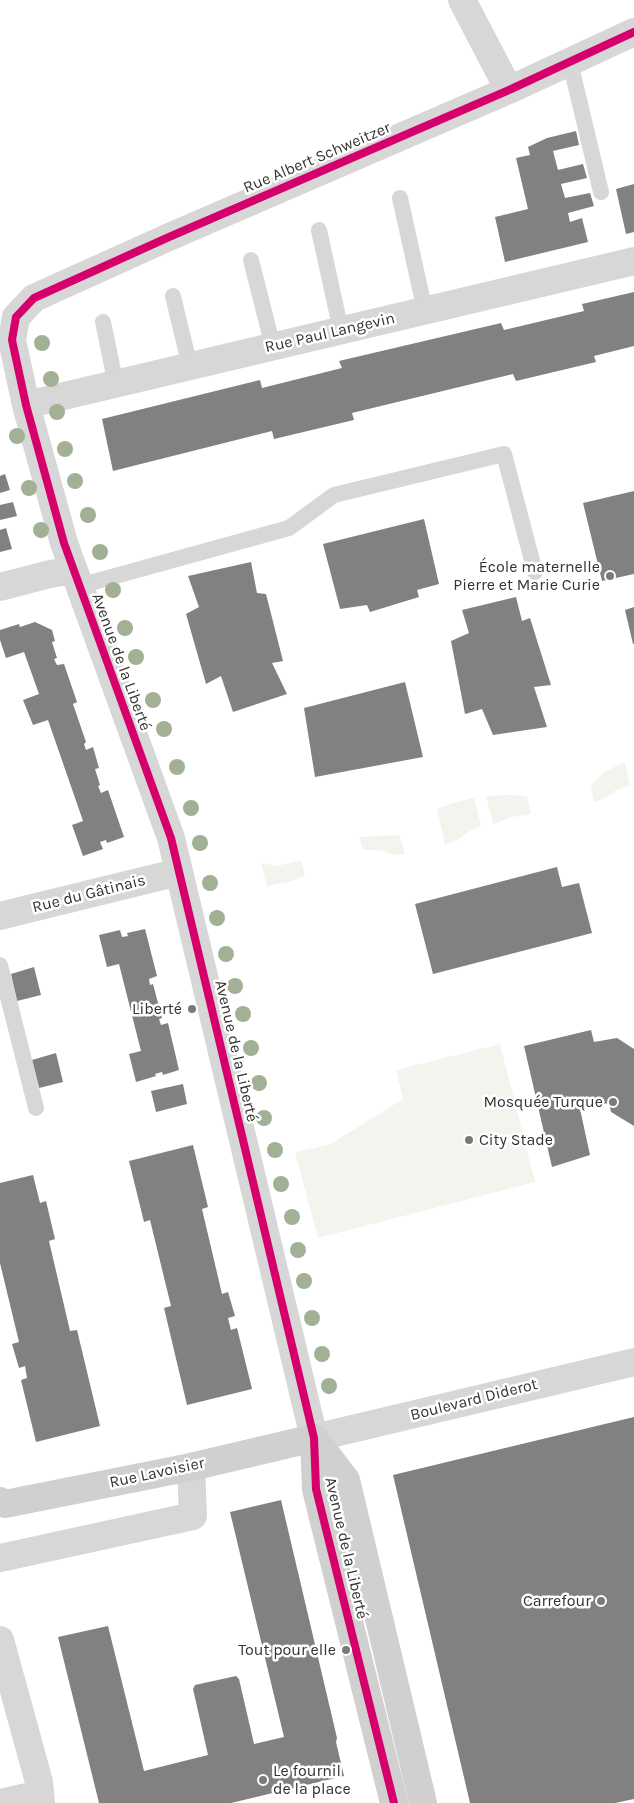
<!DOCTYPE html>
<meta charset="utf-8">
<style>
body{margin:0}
canvas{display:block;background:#fff}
</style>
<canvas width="634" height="1803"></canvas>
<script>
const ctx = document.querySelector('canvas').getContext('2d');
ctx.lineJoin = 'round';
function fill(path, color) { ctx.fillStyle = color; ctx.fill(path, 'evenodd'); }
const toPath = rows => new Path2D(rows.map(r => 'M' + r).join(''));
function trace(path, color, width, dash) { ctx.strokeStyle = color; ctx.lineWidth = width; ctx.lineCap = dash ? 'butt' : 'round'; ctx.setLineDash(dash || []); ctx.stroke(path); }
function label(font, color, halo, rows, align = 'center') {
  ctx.font = font + ' Karla,sans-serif'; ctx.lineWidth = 5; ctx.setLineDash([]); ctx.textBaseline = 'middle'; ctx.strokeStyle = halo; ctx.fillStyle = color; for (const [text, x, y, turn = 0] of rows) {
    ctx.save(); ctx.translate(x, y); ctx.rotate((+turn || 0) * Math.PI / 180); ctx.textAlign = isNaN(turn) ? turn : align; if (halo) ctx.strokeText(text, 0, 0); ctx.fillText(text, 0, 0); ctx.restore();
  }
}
const green = toPath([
 [625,762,630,785,616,790,604,799,594,802,591,785,604,772],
 [506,795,527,796,531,814,512,817,493,824,486,796],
 [474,798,481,826,468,832,457,840,445,845,437,809,453,803],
 [399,835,405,854,395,855,380,850,363,850,359,837],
 [301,860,305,876,289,882,267,886,261,863,277,866],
 [500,1044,535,1182,318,1238,295,1152,329,1145,403,1099,396,1070]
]);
const building = toPath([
 [576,131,579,145,553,151,558,170,583,164,587,178,561,184,565,198,590,193,594,206,568,213,570,222,582,218,588,242,505,262,495,217,528,209,516,158,530,155,528,147,547,138],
 [634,184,634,232,626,234,616,189],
 [634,292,634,346,594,356,596,362,516,381,513,374,352,413,354,420,274,439,272,431,113,471,102,419,260,380,262,388,342,368,339,361,501,323,504,330,584,311,582,304],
 [5,474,10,490,0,493,0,476],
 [634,491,634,574,602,581,583,503],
 [13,502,17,516,0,520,0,505],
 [424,519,439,584,417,590,419,597,370,612,367,605,340,609,323,544],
 [6,528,12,549,0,552,0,530],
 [251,562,257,593,266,594,283,661,272,663,287,694,233,712,221,676,206,684,186,614,199,607,188,576],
 [516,597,522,621,530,618,551,685,534,687,547,727,493,735,482,709,465,714,451,641,469,633,462,610],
 [634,607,634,644,633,644,625,610],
 [35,622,52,630,55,641,52,642,57,658,54,659,57,665,64,664,77,702,73,704,86,742,84,744,86,750,93,747,99,768,95,769,100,785,98,786,101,793,108,790,124,837,107,843,106,840,100,842,103,849,83,856,72,825,83,821,48,720,33,725,23,700,39,694,24,652,6,658,0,640,0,630,19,624,20,627],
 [405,682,423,757,315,777,304,708],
 [557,867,562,887,579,883,592,933,433,974,415,904],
 [145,929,157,976,149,979,150,985,153,984,162,1018,159,1019,161,1025,168,1023,179,1070,163,1075,162,1072,155,1074,156,1076,136,1082,129,1054,141,1051,119,964,107,967,99,935,120,930,122,937,128,936,127,933],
 [34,967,41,995,17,1001,11,974],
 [591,1030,594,1042,617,1038,634,1049,634,1126,611,1112,609,1103,580,1109,590,1155,552,1167,524,1046],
 [56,1053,63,1082,39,1088,32,1060],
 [183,1084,187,1104,156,1112,151,1091],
 [193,1145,208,1207,202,1209,222,1294,228,1292,235,1316,228,1318,231,1330,237,1328,252,1389,187,1405,164,1308,171,1306,150,1220,144,1222,129,1161],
 [33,1175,40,1203,46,1201,55,1239,49,1241,70,1331,77,1330,100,1426,36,1442,21,1380,27,1378,25,1366,19,1368,12,1344,19,1342,0,1263,0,1183],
 [634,1417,634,1799,615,1803,470,1803,393,1475],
 [281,1500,337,1738,336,1742,344,1776,231,1803,99,1803,58,1637,108,1626,144,1771,208,1755,193,1689,195,1685,236,1676,239,1679,254,1744,284,1737,230,1512]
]);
const lane = toPath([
 [570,62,601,192],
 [400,198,425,311],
 [319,230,341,331],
 [251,260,273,347],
 [173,296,190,367],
 [103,322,116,385],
 [79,586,289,528,334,495,504,454,535,572],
 [0,965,36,1108]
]);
const street = toPath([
 [462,0,509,90],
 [634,32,509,90,169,237,34,298,16,317,12,340,26,405,64,543,171,838,314,1438,634,1362],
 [26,405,634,261],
 [0,587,50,574,73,570],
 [0,916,179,872],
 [0,1558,193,1516,191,1467],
 [0,1640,39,1782,41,1803],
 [0,1803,40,1794]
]);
const secondary = toPath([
 [314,1438,346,1480,423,1803],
 [314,1438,316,1489,394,1803],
 [0,1501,5,1504,191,1467,314,1438]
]);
const cycleway = toPath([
 [394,1803,316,1489,314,1438,171,838,64,543,26,405,12,340,16,317,34,298,169,237,509,90,634,32]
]);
const trees = [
 [42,343],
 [51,379],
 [57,412],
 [17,436],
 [65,449],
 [75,481],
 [29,488],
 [88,515],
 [41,530],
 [100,552],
 [113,590],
 [125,628],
 [136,657],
 [153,700],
 [164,729],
 [177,767],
 [191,808],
 [200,843],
 [210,883],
 [217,918],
 [226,954],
 [235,986],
 [243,1014],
 [251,1048],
 [259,1083],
 [264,1118],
 [275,1150],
 [281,1184],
 [292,1217],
 [298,1250],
 [304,1281],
 [312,1318],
 [322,1354],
 [329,1386]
];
const markers = [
 [610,576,5,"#7a7a7a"],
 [192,1009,5,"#7a7a7a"],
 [613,1102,5,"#7a7a7a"],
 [469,1140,5,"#7a7a7a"],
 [601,1601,5,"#7a7a7a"],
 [346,1650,5,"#7a7a7a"],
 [263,1780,5,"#7a7a7a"]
];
const streetNames = [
 ["Rue Albert Schweitzer",317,158,-23],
 ["Rue Paul Langevin",330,333,-13],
 ["Avenue de la Liberté",121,662,70],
 ["Rue du Gâtinais",89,894,-14],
 ["Avenue de la Liberté",236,1051,77],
 ["Boulevard Diderot",474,1400,-14],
 ["Rue Lavoisier",157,1473,-12],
 ["Avenue de la Liberté",346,1548,77]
];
const poiNames = [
 ["École maternelle",600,567],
 ["Pierre et Marie Curie",600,585],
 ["Liberté",182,1009],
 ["Mosquée Turque",603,1102],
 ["City Stade",479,1140,"left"],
 ["Carrefour",591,1601],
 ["Tout pour elle",336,1650],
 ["Le fournil",273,1771,"left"],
 ["de la place",273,1789,"left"]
];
fill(green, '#f1f5ed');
fill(building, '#818181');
trace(lane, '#d7d7d7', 16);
trace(street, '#d7d7d7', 28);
trace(secondary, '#d0d0d0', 28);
trace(cycleway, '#d6006c', 8);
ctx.fillStyle = '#a2b095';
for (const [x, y] of trees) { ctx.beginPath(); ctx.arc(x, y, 8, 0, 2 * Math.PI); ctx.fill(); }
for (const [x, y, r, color] of markers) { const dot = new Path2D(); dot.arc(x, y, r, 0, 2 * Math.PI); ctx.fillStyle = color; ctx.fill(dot); trace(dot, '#fff', 2); }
label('16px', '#333', '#fff', streetNames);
label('16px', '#333', '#fff', poiNames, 'right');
</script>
